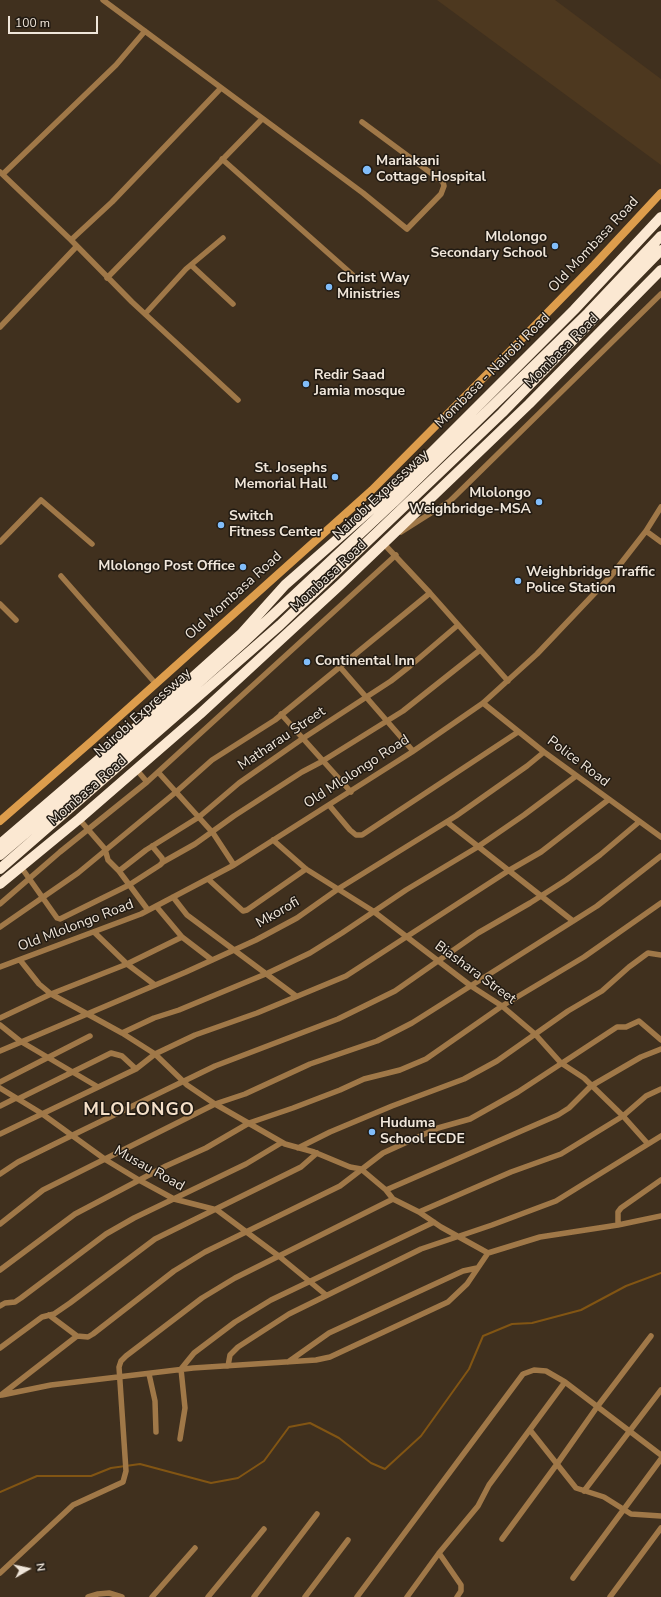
<!DOCTYPE html>
<style>
body{margin:0}
#map{position:relative;width:661px;height:1597px;overflow:hidden;background:#40301e;font-family:"Nunito Sans",sans-serif}
canvas{display:block}
.north{position:absolute;left:8px;top:1549px;width:40px;height:40px;-webkit-text-stroke:3px #211a12;paint-order:stroke;rotate:81deg;font-size:11px;font-weight:700;line-height:16px;text-align:center;color:#f0e6da}
.north::after{content:'';display:block;margin:auto;width:14px;height:18px;background:#f0e6da;clip-path:polygon(50% 0,100% 100%,50% 72%,0 100%)}
.scale{position:absolute;left:8px;top:16px;width:90px;height:18px;box-sizing:border-box;border:2px solid #f0e6da;border-top:0;padding-left:5px;font-size:12px;line-height:14px;white-space:nowrap;color:#f0e6da;-webkit-text-stroke:3px #211a12;paint-order:stroke}
</style>
<div id="map">
<canvas width="661" height="1597"></canvas>
<div class="north">N</div>
<div class="scale">100 m</div>
</div>
<script>
const ctx = document.querySelector('canvas').getContext('2d');
ctx.lineJoin = 'round';
function fill(path, color) { ctx.fillStyle = color; ctx.fill(path, 'evenodd'); }
const toPath = rows => new Path2D(rows.map(r => 'M' + r).join(''));
function trace(path, color, width, dash) { ctx.strokeStyle = color; ctx.lineWidth = width; ctx.lineCap = dash ? 'butt' : 'round'; ctx.setLineDash(dash || []); ctx.stroke(path); }
function label(font, color, halo, rows, align = 'center') {
  ctx.font = font + ' "Nunito Sans",sans-serif'; ctx.lineWidth = 3; ctx.setLineDash([]); ctx.textBaseline = 'middle'; ctx.strokeStyle = halo; ctx.fillStyle = color; for (const [text, x, y, turn = 0] of rows) {
    ctx.save(); ctx.translate(x, y); ctx.rotate((+turn || 0) * Math.PI / 180); ctx.textAlign = isNaN(turn) ? turn : align; if (halo) ctx.strokeText(text, 0, 0); ctx.fillText(text, 0, 0); ctx.restore();
  }
}
const built = toPath([
 [437,0,555,0,661,79,661,165]
]);
const stream = toPath([
 [0,1492,37,1476,91,1476,111,1468,140,1464,211,1483,238,1478,264,1461,289,1427,310,1423,339,1438,371,1463,385,1469,421,1436,469,1369,483,1336,512,1324,532,1323,581,1310,626,1286,661,1273]
]);
const street = toPath([
 [103,0,363,193,407,229,441,194,444,186,443,182,362,122],
 [222,159,355,277],
 [0,172,71,240,132,302,238,400],
 [3,174,116,65,145,31],
 [71,240,112,202,221,88],
 [191,265,233,304],
 [107,278,262,119],
 [145,314,186,269,223,238],
 [0,327,77,246],
 [646,531,661,542],
 [401,532,450,501,661,294],
 [0,542,41,500,92,544],
 [384,544,430,593,508,681],
 [61,576,156,684],
 [0,604,16,620],
 [340,667,413,751],
 [483,703,544,752,661,837],
 [281,714,351,792],
 [136,769,147,782],
 [329,805,350,830,356,835,362,835,518,732],
 [79,819,105,849,108,860,119,871,148,910],
 [447,822,573,921],
 [273,840,306,869,373,911,471,986,502,1006,535,1034,561,1063,584,1078,623,1116,648,1144],
 [163,862,195,844,234,816,302,772,321,762,403,711,480,650],
 [234,865,213,833,176,792,212,760,275,720,430,593],
 [21,867,57,918,60,919,129,885,160,865,163,862,162,858,152,846],
 [119,871,146,850,199,817,239,783,302,739,391,681,410,666,458,625],
 [208,879,243,911,247,910,306,869],
 [173,897,187,915,296,996],
 [0,904,60,852,147,782,396,555],
 [156,906,182,937,212,960],
 [0,927,78,873,176,792,158,772],
 [94,932,127,964,155,985],
 [20,960,39,984,51,994,122,1033,155,1054,187,1085,215,1104,285,1144,314,1152,350,1167,361,1169,386,1190,558,1115,569,1108,591,1086,641,1057,661,1049],
 [0,967,141,914,234,865,412,752,483,703,537,654,611,576,646,531,661,507],
 [0,1018,51,994,127,964,182,937],
 [0,1025,20,1041,98,1087],
 [122,1033,154,1018,179,1010,268,973,310,953,342,933,406,890,476,848,524,815,576,776],
 [0,1051,186,972,256,940,297,918,338,889,456,816,527,766,544,752],
 [0,1082,90,1036],
 [0,1088,41,1113,106,1160,139,1180,174,1199,217,1210,280,1257,326,1295],
 [18,1099,111,1053,122,1056,136,1069],
 [0,1106,16,1098],
 [0,1134,136,1069,155,1054,195,1035,257,1013,346,976,508,871,541,852,608,800],
 [298,1148,330,1132,392,1106,464,1079,497,1061,568,1011,602,991,629,967,648,953,661,955],
 [0,1174,18,1162,79,1132,215,1066,338,1019,395,991,478,933,530,903,566,880,600,855,639,822],
 [386,1190,393,1199,419,1212,441,1227,488,1253,540,1237,618,1225,661,1216],
 [419,1212,511,1172,561,1154,623,1116,646,1096,661,1089],
 [0,1224,43,1190,215,1104,245,1094,310,1064,377,1041,412,1023,597,906,661,856],
 [618,1225,618,1212,621,1208,661,1180],
 [0,1270,75,1214,166,1166,206,1148,249,1123,293,1108,340,1090,364,1079,400,1070,426,1059,502,1006,584,957,661,903],
 [0,1306,5,1303,15,1302,21,1298,106,1234,134,1218,246,1164,281,1143],
 [49,1315,77,1336],
 [0,1348,42,1317,54,1314,70,1303,155,1239,301,1167,317,1153],
 [288,1362,329,1333,463,1271,477,1268],
 [228,1366,230,1355,238,1347,289,1314,421,1249,492,1225,556,1201,661,1136],
 [149,1374,155,1401,156,1432],
 [1,1395,77,1336,88,1337,93,1334,174,1271,205,1252,340,1186,383,1153,438,1128,470,1119,518,1092,617,1027,626,1027,639,1021,661,1040],
 [2,1395,51,1385,193,1368,316,1360,330,1357,448,1302,467,1284,488,1253],
 [530,1430,576,1488,604,1497,631,1514,661,1516],
 [180,1439,185,1408,181,1369,194,1353,235,1322,271,1300,434,1222],
 [584,1491,661,1390],
 [502,1539,557,1464,597,1407,651,1336],
 [439,1553,461,1585,461,1591,457,1597],
 [0,1573,73,1505,123,1482,126,1471,119,1367,121,1361,126,1356,202,1298,235,1278,393,1199],
 [573,1578,661,1459],
 [88,1597,98,1594,109,1593,122,1597],
 [152,1597,195,1548],
 [208,1597,264,1529],
 [254,1597,317,1514],
 [305,1597,348,1540],
 [357,1597,523,1374,534,1370,546,1371,565,1382],
 [407,1597,439,1553,478,1506,489,1485,565,1382,661,1455],
 [610,1597,661,1528]
]);
const secondary = toPath([
 [0,821,93,740,372,490,513,348,594,265,661,193]
]);
const highway = toPath([
 [0,844,154,712,241,634,285,585,399,485,574,310,661,217],
 [0,855,112,760,244,642,396,500,588,313,661,236],
 [0,869,280,625,502,413,661,250],
 [0,884,79,819,200,714,341,584,529,404,661,270]
]);
const markers = [
 [367,170,5,"#81bdfa"],
 [555,246,4,"#81bdfa"],
 [329,287,4,"#81bdfa"],
 [306,384,4,"#81bdfa"],
 [335,477,4,"#81bdfa"],
 [539,502,4,"#81bdfa"],
 [221,525,4,"#81bdfa"],
 [243,567,4,"#81bdfa"],
 [518,581,4,"#81bdfa"],
 [307,662,4,"#81bdfa"],
 [372,1132,4,"#81bdfa"]
];
const poiNames = [
 ["Mariakani",376,162],
 ["Cottage Hospital",376,178],
 ["Mlolongo",547,238,"right"],
 ["Secondary School",547,254,"right"],
 ["Christ Way",337,279],
 ["Ministries",337,295],
 ["Redir Saad",314,376],
 ["Jamia mosque",314,392],
 ["St. Josephs",327,469,"right"],
 ["Memorial Hall",327,485,"right"],
 ["Mlolongo",531,494,"right"],
 ["Weighbridge-MSA",531,510,"right"],
 ["Switch",229,517],
 ["Fitness Center",229,533],
 ["Mlolongo Post Office",235,567,"right"],
 ["Weighbridge Traffic",526,573],
 ["Police Station",526,589],
 ["Continental Inn",315,662],
 ["Huduma",380,1124],
 ["School ECDE",380,1140]
];
const streetNames = [
 ["Old Mombasa Road",594,245,-47],
 ["Mombasa Road",562,351,-45],
 ["Mombasa - Nairobi Road",493,371,-45],
 ["Nairobi Expressway",381,495,-43],
 ["Mombasa Road",329,576,-43],
 ["Old Mombasa Road",234,596,-42],
 ["Nairobi Expressway",143,713,-42],
 ["Matharau Street",282,739,-34],
 ["Police Road",578,762,37],
 ["Old Mlolongo Road",357,772,-33],
 ["Mombasa Road",88,791,-41],
 ["Mkorofi",278,913,-30],
 ["Old Mlolongo Road",76,926,-21],
 ["Biashara Street",475,973,36],
 ["Musau Road",149,1169,29]
];
const districtNames = [
 ["MLOLONGO",139,1111]
];
fill(built, '#4d381f');
trace(stream, '#825513', 2);
trace(street, '#a07848', 5.5);
trace(secondary, '#dd9d4c', 8);
trace(highway, '#fbe8d2', 10);
for (const [x, y, r, color] of markers) { const dot = new Path2D(); dot.arc(x, y, r, 0, 2 * Math.PI); ctx.fillStyle = color; ctx.fill(dot); trace(dot, '#211a12', 1.5); }
label('bold 14px', '#f0e6da', '#211a12', poiNames, 'left');
label('14px', '#f0e6da', '#211a12', streetNames);
ctx.letterSpacing = '1px';
label('bold 18px', '#f4dfc8', '#211a12', districtNames);
ctx.letterSpacing = '0px';
</script>
